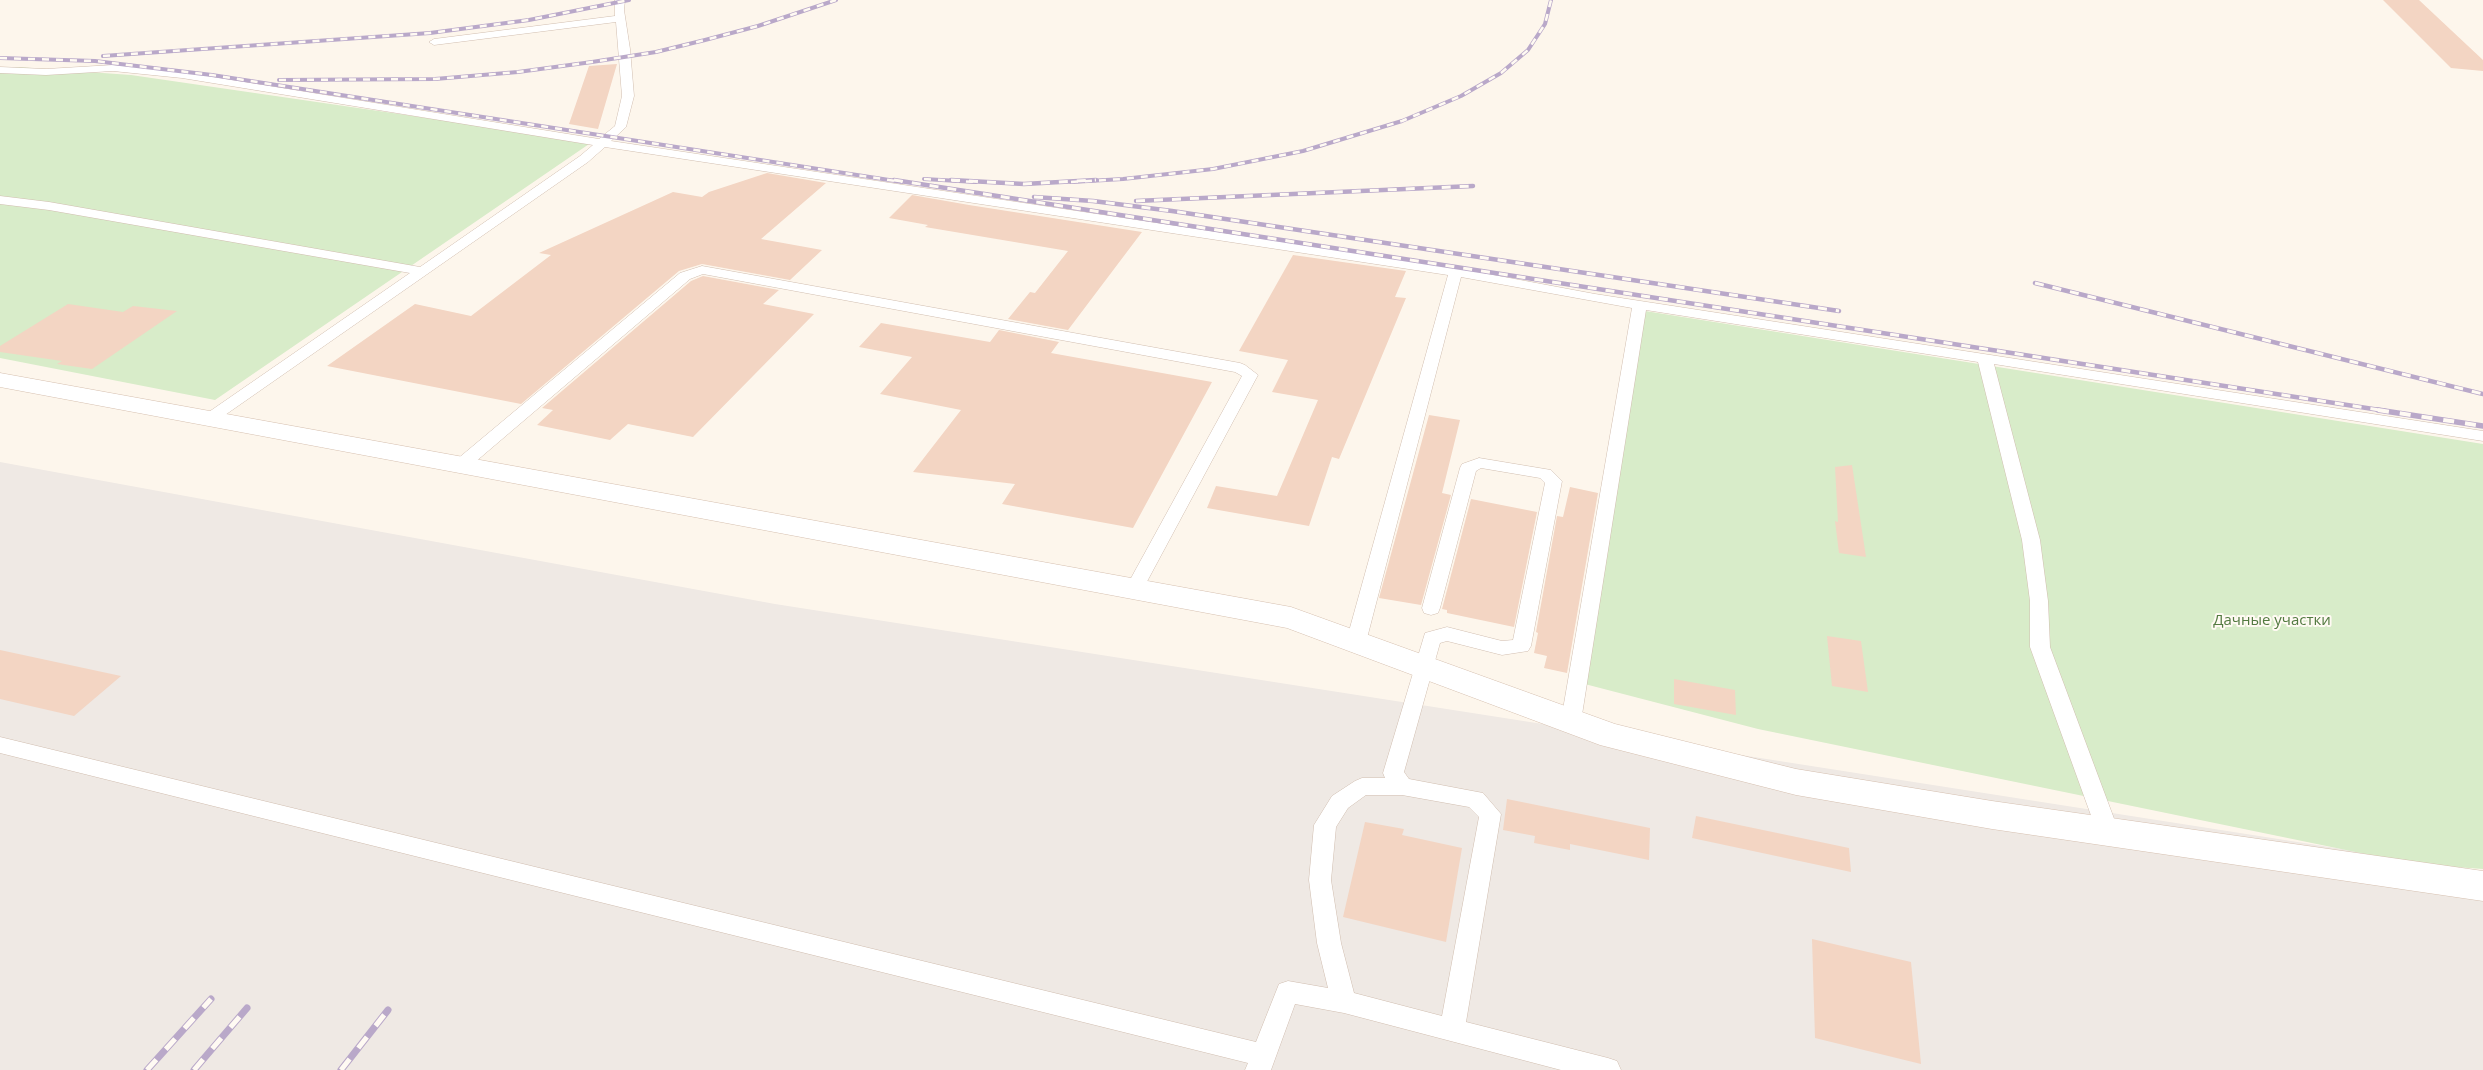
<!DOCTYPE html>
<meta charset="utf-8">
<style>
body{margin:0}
canvas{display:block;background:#fdf6ec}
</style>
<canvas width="2483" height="1070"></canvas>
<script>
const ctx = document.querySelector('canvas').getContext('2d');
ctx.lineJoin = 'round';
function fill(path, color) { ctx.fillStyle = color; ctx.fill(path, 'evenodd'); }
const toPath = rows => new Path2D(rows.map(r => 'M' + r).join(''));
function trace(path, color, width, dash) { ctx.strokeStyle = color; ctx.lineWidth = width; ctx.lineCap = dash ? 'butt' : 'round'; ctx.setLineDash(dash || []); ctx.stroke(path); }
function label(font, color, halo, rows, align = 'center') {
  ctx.font = font + ' "Open Sans",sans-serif'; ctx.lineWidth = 4; ctx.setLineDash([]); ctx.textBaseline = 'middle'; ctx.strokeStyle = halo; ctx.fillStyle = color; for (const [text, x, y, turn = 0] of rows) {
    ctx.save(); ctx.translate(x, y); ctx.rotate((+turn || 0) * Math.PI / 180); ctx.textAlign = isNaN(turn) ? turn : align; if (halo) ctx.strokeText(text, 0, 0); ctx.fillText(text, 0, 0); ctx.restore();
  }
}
const industrial = toPath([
 [0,462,775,604,2483,871,2483,1070,0,1070]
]);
const green = toPath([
 [18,67,131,75,592,142,215,400,0,358,0,68],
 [1645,311,2483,444,2483,869,2414,864,1758,729,1577,682]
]);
const building = toPath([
 [2383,0,2419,0,2483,60,2483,71,2451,68],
 [617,64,598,129,569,124,589,66],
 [767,173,826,183,761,239,822,250,790,280,702,264,679,271,521,404,327,366,415,304,471,316,551,255,539,253,673,192,702,197,709,192],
 [912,195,969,205,1142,232,1068,330,1008,319,1030,292,1035,293,1068,251,925,227,928,225,889,218],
 [1293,255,1406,271,1395,297,1406,298,1339,459,1332,457,1309,526,1207,508,1216,486,1277,496,1318,400,1272,392,1288,360,1239,351],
 [703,276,779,290,763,304,814,314,693,437,628,424,610,440,537,425,553,410,542,408,691,281],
 [68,304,123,312,133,306,177,311,92,369,57,364,62,361,0,352,0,346],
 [881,323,990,342,999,330,1059,342,1051,353,1212,382,1133,528,1002,504,1015,484,913,472,961,410,880,394,912,357,859,347],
 [1429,415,1460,420,1442,493,1451,495,1421,605,1379,598],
 [1852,465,1866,557,1839,553,1835,521,1838,522,1835,467],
 [1570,487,1598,493,1567,673,1544,668,1547,656,1534,653,1538,633,1536,632,1557,516,1563,517],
 [1471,499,1537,512,1514,627,1447,613,1447,610,1442,609],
 [1827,636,1861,641,1868,692,1832,686],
 [0,650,121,676,74,716,0,699],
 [1674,679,1735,690,1736,715,1674,704],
 [1507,799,1650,828,1649,860,1570,844,1570,850,1534,843,1535,836,1503,830],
 [1696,816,1849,848,1851,872,1692,838],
 [1365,822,1404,829,1402,835,1462,848,1446,942,1343,917],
 [1812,939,1911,962,1921,1064,1815,1038]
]);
const lane = toPath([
 [615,0,625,0,624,10,630,49,634,96,626,127,611,141,1456,268,1595,294,2483,431,2483,441,1994,364,2040,540,2048,601,2050,647,2119,832,2116,838,2108,841,2100,838,2097,832,2030,647,2030,601,2022,540,1978,362,1646,310,1581,721,1578,727,1571,729,1564,727,1561,721,1632,308,1461,277,1366,642,1363,647,1356,649,1349,647,1346,642,1448,275,605,147,588,162,215,422,209,424,203,422,201,419,203,416,410,273,49,210,0,204,0,196,49,202,420,267,580,156,593,145,182,78,113,71,46,75,0,73,0,67,46,69,113,65,182,72,599,139,615,126,622,96,616,22,434,45,429,42,434,39,615,16,615,0],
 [702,266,1240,363,1245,365,1258,375,1143,589,1140,594,1134,595,1128,594,1125,589,1242,376,1235,372,703,274,690,279,467,469,455,469,453,465,455,461,680,273,702,266],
 [1479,458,1551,470,1562,481,1531,646,1528,651,1502,655,1447,641,1440,643,1404,772,1409,779,1483,793,1501,814,1466,1022,1608,1058,1617,1061,1621,1070,1561,1070,1344,1013,1295,1004,1271,1070,1245,1070,1248,1063,0,753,0,737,1256,1042,1279,984,1288,981,1328,988,1317,943,1309,880,1314,825,1332,796,1355,781,1362,778,1385,778,1383,773,1425,633,1447,627,1502,641,1513,640,1545,483,1540,478,1481,468,1476,471,1440,608,1438,613,1431,615,1424,613,1422,608,1460,468,1462,464,1479,458],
 [1366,795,1402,795,1469,807,1479,817,1442,1016,1354,993,1341,943,1331,880,1336,827,1348,808,1366,795]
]);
const secondary = toPath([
 [0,373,1291,607,1615,724,1796,769,1992,801,2483,871,2483,901,1992,829,1796,795,1600,745,1287,628,0,387,0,373]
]);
const railFar3 = toPath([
 [103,56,430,33,529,20,629,0],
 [0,58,95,61,212,75,902,182],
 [279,80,435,79,518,72,592,62,656,52,705,40,758,26,836,0],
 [924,179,976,182],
 [1071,182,1123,179,1213,169,1303,151,1402,121,1461,96,1501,73,1528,50,1545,24,1551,0]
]);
const railFar2 = toPath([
 [894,180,2386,411],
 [951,180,1024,184,1096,180],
 [1034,197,1093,201,1172,211,1839,311],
 [1136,201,1473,186],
 [2035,283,2483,394]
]);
const railFar1 = toPath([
 [2378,410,2483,426]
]);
const rail = toPath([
 [147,1070,211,999],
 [194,1070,247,1008],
 [341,1070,388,1010]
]);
const parkNames = [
 ["Дачные участки",2272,621]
];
fill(industrial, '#efe9e4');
fill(green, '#d8ecc9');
fill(building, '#f3d5c3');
trace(lane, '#d1beb0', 1);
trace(secondary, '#d6c0b0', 1);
fill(lane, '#fff');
fill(secondary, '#fff');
trace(railFar3, '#b9a8c9', 4);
trace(railFar2, '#b9a8c9', 4.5);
trace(railFar1, '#b9a8c9', 5.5);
trace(rail, '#b9a8c9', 7);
trace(railFar3, '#fffaf3', 2.5, [7]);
trace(railFar2, '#fffaf3', 3, [9]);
trace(railFar1, '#fffaf3', 4, [11]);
trace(rail, '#fffaf3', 5, [14]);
label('15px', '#537a41', '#fffaf3', parkNames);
</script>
